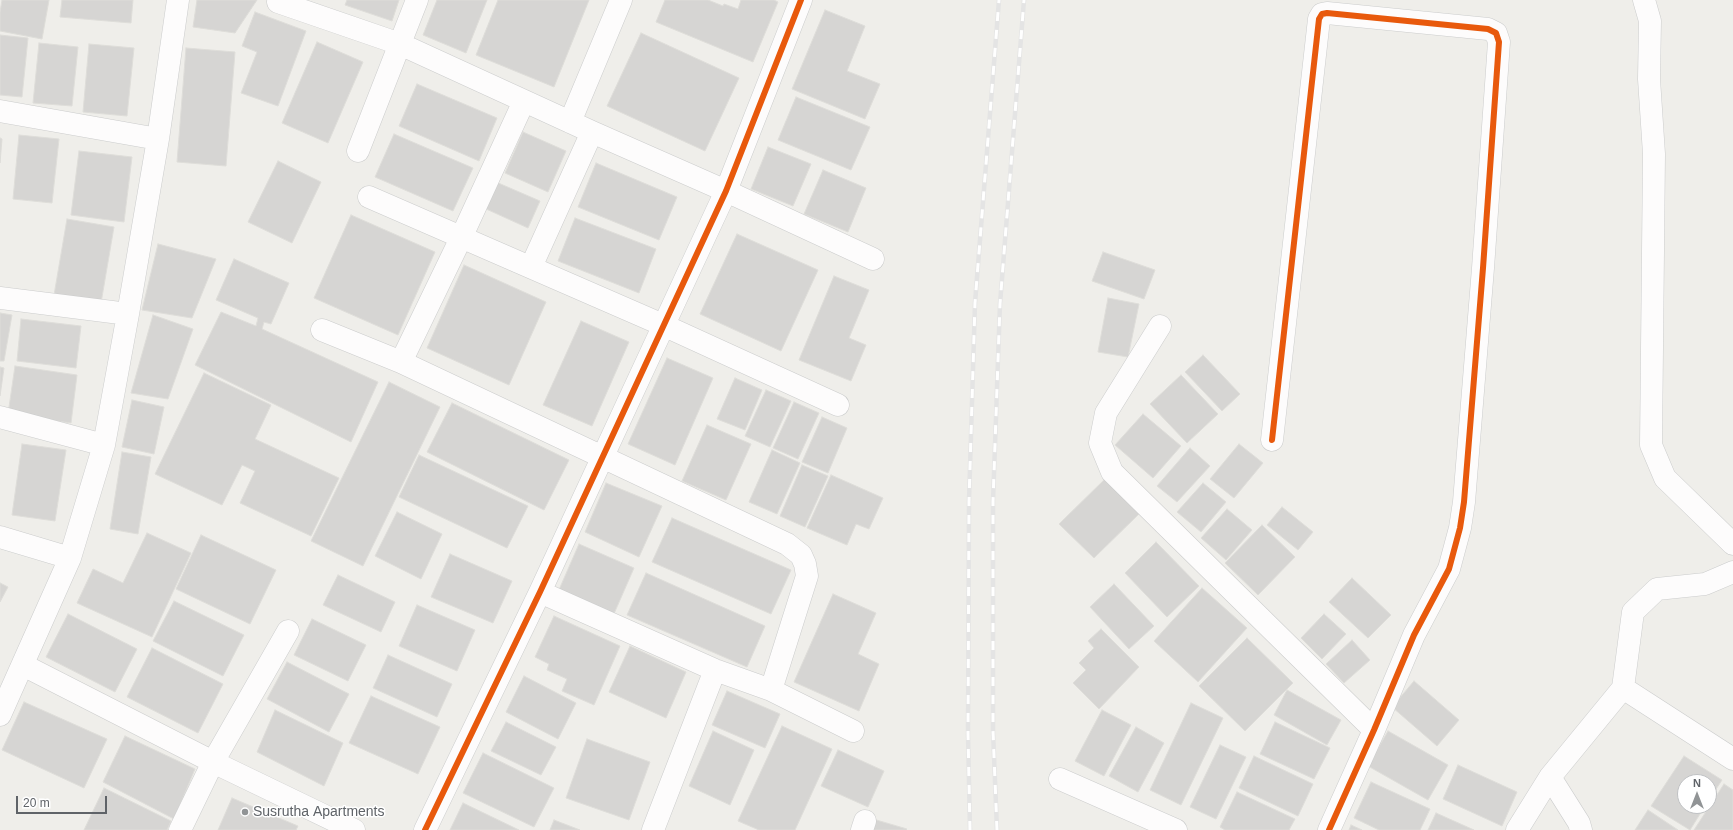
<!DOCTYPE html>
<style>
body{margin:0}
#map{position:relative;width:1733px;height:830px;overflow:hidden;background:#efeeea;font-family:Helvetica,sans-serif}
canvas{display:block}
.north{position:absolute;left:1677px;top:774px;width:40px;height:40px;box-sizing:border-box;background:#fff;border:1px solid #bfc1c3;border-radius:50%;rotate:0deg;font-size:11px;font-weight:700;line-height:16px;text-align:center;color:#5f6368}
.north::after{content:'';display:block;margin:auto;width:14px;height:18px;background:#919496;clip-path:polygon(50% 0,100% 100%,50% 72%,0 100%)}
.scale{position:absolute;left:16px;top:796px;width:91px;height:18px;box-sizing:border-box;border:2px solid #5f6368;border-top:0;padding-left:5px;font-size:12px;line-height:14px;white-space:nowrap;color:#5f6368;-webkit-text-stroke:3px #fff;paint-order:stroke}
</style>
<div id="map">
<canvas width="1733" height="830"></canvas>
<div class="north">N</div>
<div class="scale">20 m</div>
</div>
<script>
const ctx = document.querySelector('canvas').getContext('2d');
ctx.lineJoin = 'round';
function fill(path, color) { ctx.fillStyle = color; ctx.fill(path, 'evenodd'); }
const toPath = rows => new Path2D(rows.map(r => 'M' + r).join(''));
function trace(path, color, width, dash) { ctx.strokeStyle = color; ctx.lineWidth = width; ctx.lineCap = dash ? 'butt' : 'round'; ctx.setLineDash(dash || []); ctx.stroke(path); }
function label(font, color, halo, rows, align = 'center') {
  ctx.font = font + ' Helvetica,sans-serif'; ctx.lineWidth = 3; ctx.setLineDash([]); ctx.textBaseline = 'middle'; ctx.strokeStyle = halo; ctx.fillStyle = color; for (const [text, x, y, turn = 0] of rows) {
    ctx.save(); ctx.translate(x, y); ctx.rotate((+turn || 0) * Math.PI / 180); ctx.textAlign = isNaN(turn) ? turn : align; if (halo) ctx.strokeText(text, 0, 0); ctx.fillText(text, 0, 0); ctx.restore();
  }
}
const building = toPath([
 [2,0,49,0,42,39,0,31,0,12,2,0],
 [62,0,133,0,131,23,60,17,62,0],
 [197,0,257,0,235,33,193,27,197,0],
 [347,0,399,0,392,21,345,5,347,0],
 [437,0,487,0,466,53,423,35,437,0],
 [498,0,589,0,554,87,476,55,498,0],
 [665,0,708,0,723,6,724,4,738,9,741,0,774,0,778,2,753,62,656,22,665,0],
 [825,10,865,26,847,71,880,84,865,119,792,89,825,10],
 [255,12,306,31,278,106,241,93,257,52,242,46,255,12],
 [641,33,739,78,705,151,607,106,641,33],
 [0,35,28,38,22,97,0,95,0,35],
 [317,42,363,62,328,143,282,123,317,42],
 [39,43,78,47,72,106,33,103,39,43],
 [89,44,134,48,127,116,83,112,89,44],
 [186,48,235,52,226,166,177,162,186,48],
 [417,84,497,118,479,161,399,126,417,84],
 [796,97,870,127,851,170,778,140,796,97],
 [523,132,566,151,548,192,505,173,523,132],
 [394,134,473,168,453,211,375,177,394,134],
 [19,135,59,139,52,203,13,199,19,135],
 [0,138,2,139,0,163,0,138],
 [768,147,811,164,793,206,751,189,768,147],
 [79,151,132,157,124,222,71,215,79,151],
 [278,161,321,182,292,243,248,222,278,161],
 [596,163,677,197,659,240,578,207,596,163],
 [823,170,866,188,848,232,804,214,823,170],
 [496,182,540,201,528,228,484,208,496,182],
 [351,215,435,252,398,335,314,298,351,215],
 [575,218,656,249,639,293,558,261,575,218],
 [67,219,114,227,101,303,54,295,67,219],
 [737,234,818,270,781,351,700,314,737,234],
 [158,244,216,259,192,318,142,310,158,244],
 [1103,252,1155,270,1144,299,1092,281,1103,252],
 [234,259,289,283,271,324,264,322,262,329,378,382,351,442,195,365,221,312,256,326,258,318,216,300,234,259],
 [464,265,546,302,509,385,427,348,464,265],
 [834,276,869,290,849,338,866,345,851,381,799,360,834,276],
 [1108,298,1139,304,1128,357,1098,352,1108,298],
 [0,313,12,315,4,361,0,361,0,313],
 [153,315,193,329,168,399,131,393,153,315],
 [21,319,81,326,76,368,17,361,21,319],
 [581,321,629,342,592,426,543,405,581,321],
 [1203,355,1240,394,1222,411,1185,372,1203,355],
 [667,358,713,378,675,465,628,444,667,358],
 [15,366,77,375,71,423,8,414,15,366],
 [0,367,4,368,0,396,0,367],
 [204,373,271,405,255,439,339,478,311,536,240,503,255,471,242,465,222,505,155,474,204,373],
 [1181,375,1218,414,1187,443,1150,404,1181,375],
 [735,378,762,390,745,430,717,419,735,378],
 [389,382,440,407,363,566,311,541,389,382],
 [766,390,791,401,770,447,745,436,766,390],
 [132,400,164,407,154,454,122,447,132,400],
 [794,402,819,413,798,459,773,448,794,402],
 [452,403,569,460,544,510,427,452,452,403],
 [1143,414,1181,446,1153,478,1115,445,1143,414],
 [822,417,847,428,828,473,802,462,822,417],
 [707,425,751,444,726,500,682,481,707,425],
 [22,444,66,450,55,521,12,515,22,444],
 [1239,444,1263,463,1234,498,1210,479,1239,444],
 [1190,448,1210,466,1177,502,1157,486,1190,448],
 [772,450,800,463,777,514,749,502,772,450],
 [122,452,151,457,138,534,110,529,122,452],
 [419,455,528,506,507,548,399,497,419,455],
 [802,465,828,476,805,527,780,516,802,465],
 [831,475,883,498,869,529,856,524,847,545,807,528,831,475],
 [1106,478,1140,513,1094,558,1059,524,1106,478],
 [606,483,662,506,639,557,585,532,606,483],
 [1203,483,1226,502,1201,532,1177,512,1203,483],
 [1282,507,1313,532,1298,550,1267,525,1282,507],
 [1227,509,1252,530,1226,560,1201,538,1227,509],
 [397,512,442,534,421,579,375,556,397,512],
 [672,518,791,570,771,614,652,562,672,518],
 [1262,525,1295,557,1258,595,1225,563,1262,525],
 [147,533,191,553,152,637,77,603,93,569,123,583,147,533],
 [201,535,276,570,250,624,176,589,201,535],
 [1156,542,1199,586,1167,617,1125,573,1156,542],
 [579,544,634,568,613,616,558,592,579,544],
 [450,554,512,581,493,623,431,597,450,554],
 [646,573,765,626,747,667,627,615,646,573],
 [338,575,395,602,381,632,323,605,338,575],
 [1352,578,1391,615,1368,638,1329,602,1352,578],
 [0,583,8,587,0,602,0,583],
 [1114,584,1154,626,1129,649,1090,607,1114,584],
 [1202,588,1247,628,1198,682,1154,641,1202,588],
 [833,594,876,613,858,654,879,664,859,711,794,682,833,594],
 [174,601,244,635,223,676,153,641,174,601],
 [417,605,475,630,457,671,399,646,417,605],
 [68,614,137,649,115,692,46,657,68,614],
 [1324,614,1346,634,1322,659,1301,638,1324,614],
 [554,616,620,646,594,705,562,691,567,679,547,670,549,664,535,657,554,616],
 [312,619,366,645,348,681,294,655,312,619],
 [1101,629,1139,667,1099,709,1073,683,1086,670,1079,663,1094,648,1088,641,1101,629],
 [1247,638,1293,683,1245,731,1199,686,1247,638],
 [1352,640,1370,660,1344,683,1326,664,1352,640],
 [630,646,686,672,666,718,609,692,630,646],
 [152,648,223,684,198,733,127,697,152,648],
 [388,655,452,684,437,717,373,688,388,655],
 [287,662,349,694,329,732,267,699,287,662],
 [524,676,576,703,558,739,506,712,524,676],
 [1414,681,1459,720,1437,746,1392,707,1414,681],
 [1287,690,1341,720,1327,745,1274,715,1287,690],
 [727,691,780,714,765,748,712,725,727,691],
 [371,696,440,727,418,774,349,743,371,696],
 [24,702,107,739,84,788,2,750,24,702],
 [1191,703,1223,718,1181,805,1150,790,1191,703],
 [275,710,343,743,324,786,257,752,275,710],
 [1102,710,1131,725,1104,776,1075,761,1102,710],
 [506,722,556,747,541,775,491,751,506,722],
 [1275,722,1330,748,1314,779,1260,754,1275,722],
 [782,726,832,749,795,830,759,830,738,821,782,726],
 [1136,727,1164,743,1138,792,1109,776,1136,727],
 [713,731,754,750,730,805,689,786,713,731],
 [1388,731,1448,765,1428,800,1368,766,1388,731],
 [125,736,195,769,174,819,103,782,125,736],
 [587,739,650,762,629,820,566,798,587,739],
 [1220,745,1246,757,1216,819,1190,807,1220,745],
 [838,750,884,771,868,807,821,786,838,750],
 [483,753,554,788,534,827,463,793,483,753],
 [1254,756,1313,784,1298,816,1239,788,1254,756],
 [1684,756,1722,780,1709,800,1709,782,1685,782,1685,806,1705,806,1690,830,1651,806,1684,756],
 [1458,765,1517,792,1502,826,1443,799,1458,765],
 [1371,782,1430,809,1420,830,1379,830,1354,818,1371,782],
 [1724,784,1733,790,1733,830,1694,830,1724,784],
 [104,788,171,821,167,830,84,830,104,788],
 [1237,792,1295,819,1289,830,1225,830,1220,827,1237,792],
 [232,798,298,826,296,830,218,830,232,798],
 [463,803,519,830,450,830,463,803],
 [1648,810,1678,830,1635,830,1648,810],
 [1436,813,1474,830,1428,830,1436,813],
 [873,819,907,829,906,830,870,830,873,819],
 [554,820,580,830,550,830,554,820],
 [1351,825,1362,830,1349,830,1351,825]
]);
const minor = toPath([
 [1644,0,1650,21,1649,79,1654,154,1651,445,1665,478,1733,544],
 [278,2,400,44,592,132,726,191,873,259],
 [0,111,158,139],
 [570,122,621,0],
 [358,151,417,0],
 [369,197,663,325,838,405],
 [531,267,592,132],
 [0,298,128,314],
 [1160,326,1106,413,1100,443,1112,472,1374,730],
 [322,330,401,362,787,544,801,555,805,564,807,576,771,690],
 [401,362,461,238,524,101],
 [0,417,104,445],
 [1272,440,1319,19,1322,14,1327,13,1488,29,1496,33,1499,42,1483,268,1464,502,1460,528,1449,569,1414,635,1374,730,1329,830],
 [0,537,70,558],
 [540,592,715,670,771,690,853,731],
 [23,665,213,762,354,830],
 [1623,688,1733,759],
 [0,715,70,558,104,445,128,314,158,139,178,0],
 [1550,777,1579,823,1581,830],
 [1060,779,1176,830],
 [180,830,213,762,288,631],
 [425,830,540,592,726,191,801,0],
 [653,830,715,670],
 [862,830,865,821],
 [1517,830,1550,777,1623,688,1633,612,1657,589,1705,584,1733,572]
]);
const rail = toPath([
 [970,830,968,733,969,501,975,303,999,0],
 [997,830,993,731,993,501,1000,304,1024,0]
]);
const cycleway = toPath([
 [1272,440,1319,19,1322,14,1327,13,1488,29,1496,33,1499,42,1483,268,1464,502,1460,528,1449,569,1414,635,1374,730,1329,830],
 [425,830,540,592,726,191,801,0]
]);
const markers = [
 [245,812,4,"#919496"]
];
const poiNames = [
 ["Susrutha Apartments",253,812]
];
fill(building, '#d6d5d3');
trace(building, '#deddd9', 1);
trace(minor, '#cbcccc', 23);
trace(minor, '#fdfcfc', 22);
trace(rail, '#e4e4e4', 4.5);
trace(rail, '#fff', 3, [9]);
trace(cycleway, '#e8590c', 6);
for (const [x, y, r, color] of markers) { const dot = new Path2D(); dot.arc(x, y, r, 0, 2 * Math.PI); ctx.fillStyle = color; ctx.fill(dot); trace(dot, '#fff', 1.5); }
label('14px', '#5f6368', '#fff', poiNames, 'left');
</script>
